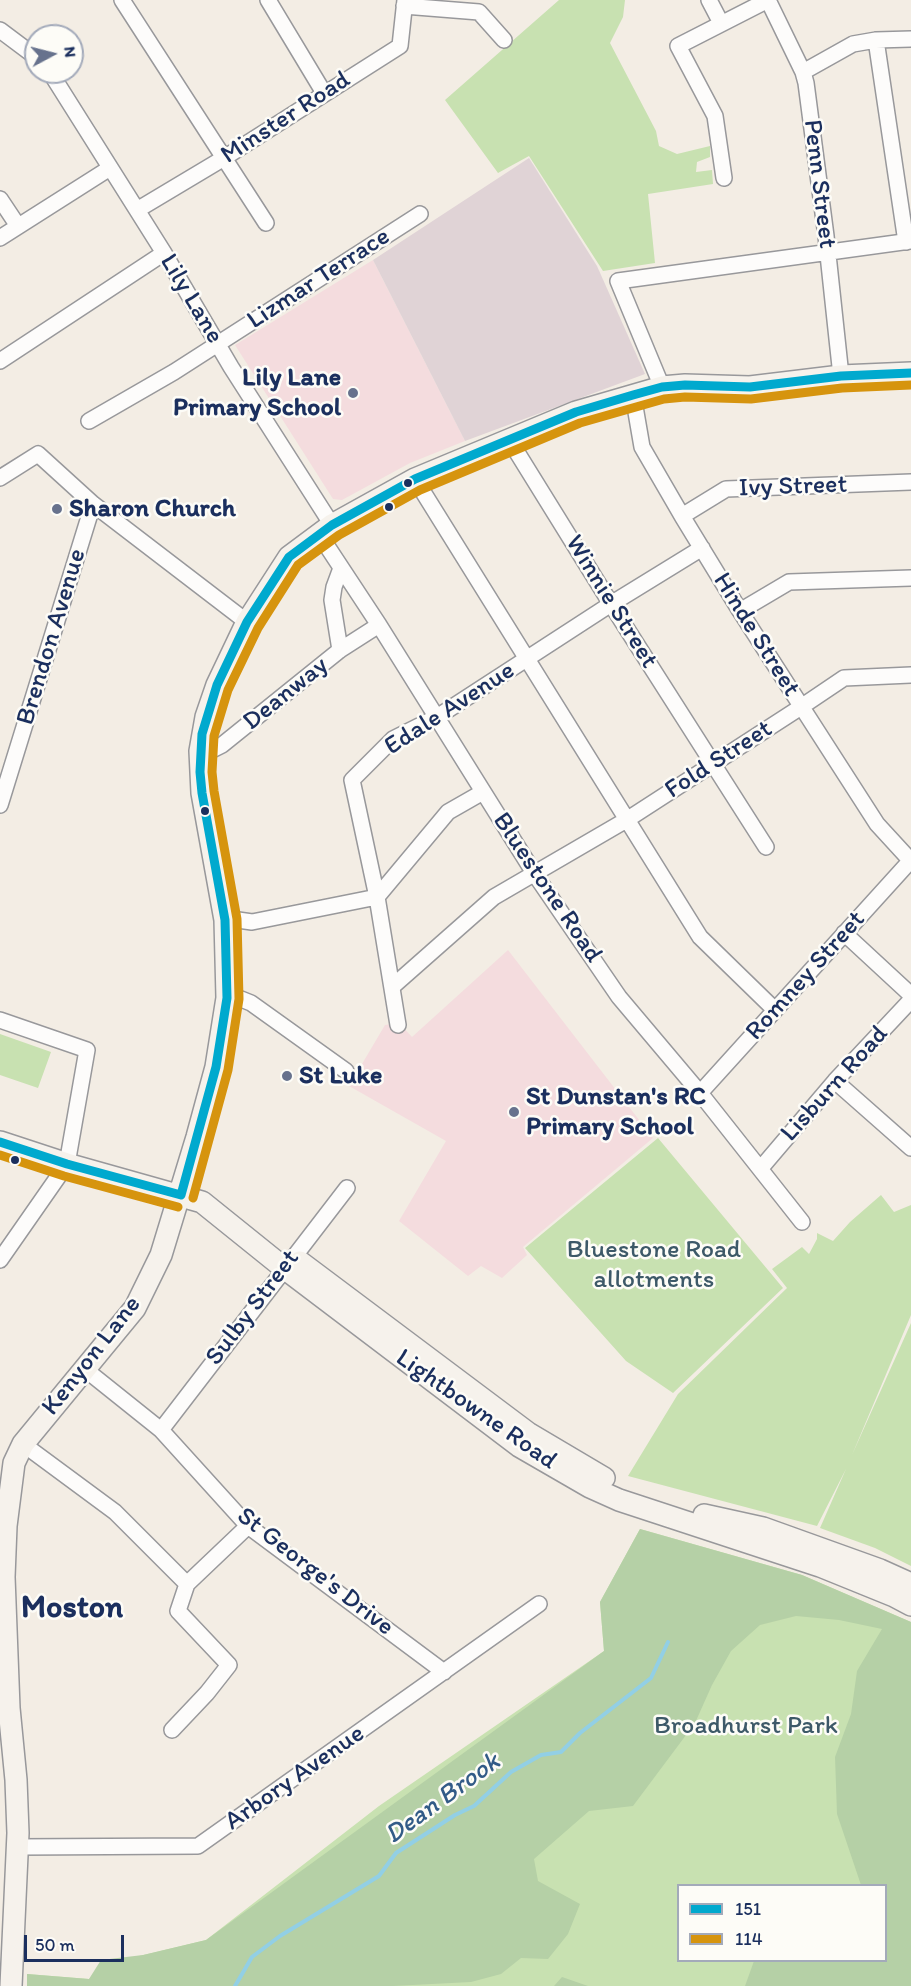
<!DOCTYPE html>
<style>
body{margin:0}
#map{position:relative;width:911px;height:1986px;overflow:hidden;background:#f3ede4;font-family:Itim,sans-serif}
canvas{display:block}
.legend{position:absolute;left:677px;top:1884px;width:210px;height:78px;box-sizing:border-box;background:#fdfcf7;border:2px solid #a3aaba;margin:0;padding:8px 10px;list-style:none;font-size:18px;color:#1b2f5e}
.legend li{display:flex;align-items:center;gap:12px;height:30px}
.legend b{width:30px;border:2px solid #a3aaba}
.north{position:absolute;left:24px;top:24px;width:60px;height:60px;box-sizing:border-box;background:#fdfcf7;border:2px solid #a3aaba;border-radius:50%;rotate:83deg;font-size:16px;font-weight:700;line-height:24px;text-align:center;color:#1b2f5e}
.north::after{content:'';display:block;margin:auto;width:21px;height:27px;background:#67728d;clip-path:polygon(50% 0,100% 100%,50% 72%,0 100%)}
.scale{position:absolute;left:24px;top:1935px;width:100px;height:27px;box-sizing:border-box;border:3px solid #1b2f5e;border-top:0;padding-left:8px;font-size:18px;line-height:21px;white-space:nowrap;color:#1b2f5e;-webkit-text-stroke:4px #fdfcf7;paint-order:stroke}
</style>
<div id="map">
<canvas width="911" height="1986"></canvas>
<ul class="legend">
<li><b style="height:8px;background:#00a9ce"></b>151</li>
<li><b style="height:8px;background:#d6940e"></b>114</li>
</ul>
<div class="north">N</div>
<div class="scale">50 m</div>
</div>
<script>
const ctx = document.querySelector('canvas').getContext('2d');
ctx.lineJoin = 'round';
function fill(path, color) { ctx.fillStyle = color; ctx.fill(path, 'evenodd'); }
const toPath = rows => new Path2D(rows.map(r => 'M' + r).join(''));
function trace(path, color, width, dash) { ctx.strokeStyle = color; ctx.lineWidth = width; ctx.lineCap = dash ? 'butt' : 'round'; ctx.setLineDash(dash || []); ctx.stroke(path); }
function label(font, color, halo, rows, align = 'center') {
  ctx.font = font + ' Itim,sans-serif'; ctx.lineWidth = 5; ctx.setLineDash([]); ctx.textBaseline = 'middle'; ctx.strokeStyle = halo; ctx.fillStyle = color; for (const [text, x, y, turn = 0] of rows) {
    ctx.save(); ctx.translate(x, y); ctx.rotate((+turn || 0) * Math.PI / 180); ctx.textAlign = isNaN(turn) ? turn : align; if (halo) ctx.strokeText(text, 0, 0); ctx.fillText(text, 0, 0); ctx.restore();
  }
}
const built = toPath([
 [373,260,465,441,410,463,342,500,333,499,235,345],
 [508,950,653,1138,523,1247,527,1255,502,1278,481,1266,468,1276,399,1221,446,1141,349,1086,385,1025,399,1023,412,1037]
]);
const industrial = toPath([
 [529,158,597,266,645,374,465,441,373,260]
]);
const green = toPath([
 [559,0,625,0,623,17,610,43,656,131,659,146,677,154,710,146,710,157,697,162,696,172,712,170,713,184,648,194,655,263,603,271,529,156,498,173,445,100],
 [0,1034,51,1052,38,1088,0,1075],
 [658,1138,783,1288,673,1393,626,1361,525,1248],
 [881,1195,894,1212,911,1205,911,1315,852,1455,911,1323,911,1566,875,1548,820,1528,846,1469,817,1526,628,1476,678,1394,787,1288,772,1269,802,1247,809,1254,817,1239,817,1233,833,1241,850,1222],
 [640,1529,802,1575,911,1622,911,1986,27,1986,27,1974,89,1979,106,1964,206,1940,379,1806,604,1651,600,1602],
 [678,1886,886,1886,886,1960,678,1960]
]);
const forest = toPath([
 [640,1529,802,1575,911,1622,911,1986,745,1986,754,1961,886,1960,886,1886,861,1885,837,1814,835,1757,851,1714,857,1671,882,1629,839,1620,796,1616,760,1625,731,1651,712,1685,695,1723,633,1806,589,1811,534,1859,538,1881,580,1904,568,1934,548,1959,521,1958,501,1974,471,1982,393,1986,27,1986,27,1974,89,1979,101,1960,143,1955,206,1940,604,1651,600,1602],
 [562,1977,588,1986,554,1986]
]);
const stream = toPath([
 [235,1986,252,1957,280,1936,379,1876,396,1853,455,1815,474,1806,511,1772,541,1755,561,1752,580,1733,651,1678,668,1642]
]);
const street = toPath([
 [122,0,266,223],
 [268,0,324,93],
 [709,0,721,23],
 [768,0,803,72,806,83,826,236,841,376],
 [404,6,479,12,504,40],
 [0,30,36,57],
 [876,40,906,242],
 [50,72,164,253,231,367,332,525],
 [803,72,853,44,876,40,911,39],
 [724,178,715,116,678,46,768,0],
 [0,199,18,226],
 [137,210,224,158,400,46,405,0],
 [0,238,110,168],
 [0,361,164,253],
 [662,387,618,281,911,241],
 [633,395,642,447,682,516,740,611,877,824,910,860],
 [89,421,174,372,420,214],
 [510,441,611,604,766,847],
 [0,478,38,454,93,504,247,622],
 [415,479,700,937,775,1010],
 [682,516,726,489,911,482],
 [319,534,379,625,534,873,619,997,700,1093,802,1222],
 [740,611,789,582,911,578],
 [340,650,332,600,334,587,341,568],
 [200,751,212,750,222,745,340,650,379,625],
 [0,805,93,504],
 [225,920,238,920,252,922,377,897,448,812,483,792],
 [844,933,911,995],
 [392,987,494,897,628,819,801,707,844,678,911,675],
 [227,998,241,999,251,1003,346,1071],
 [0,1020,87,1050,67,1164,0,1260],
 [398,1025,377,897,352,780,393,739,437,717,611,604,702,548],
 [835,1081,911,1148],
 [700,1093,911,860],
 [761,1168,835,1081,911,1000],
 [86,1370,161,1430,248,1526,444,1672],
 [161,1430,347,1188],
 [23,1444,115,1512,187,1584],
 [172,1730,207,1693,229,1665,178,1611,187,1584,248,1526],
 [18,1847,198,1846,539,1604]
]);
const secondary = toPath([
 [0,1142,67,1164,202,1202,284,1268,519,1446,590,1487,619,1500,820,1566,894,1596,911,1605],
 [300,1262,528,1433,604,1478],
 [704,1515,763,1528,880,1570,911,1584],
 [11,1986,18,1833,16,1780,9,1708,4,1577,6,1526,14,1463,23,1444,135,1308,161,1255,197,1137,216,1067,227,998,225,920,202,793,200,751,206,717,217,685,247,622,289,557,332,525,415,479,576,412,662,387,685,385,750,387,841,376,911,373]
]);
const bus1 = toPath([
 [0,1142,67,1164,181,1195],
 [181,1195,216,1067,227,998,225,920,202,793,200,772,202,734,217,685,247,622,289,557,332,525,415,479,576,412,633,395,662,387,685,385,750,387,841,376,911,373]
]);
const bus2 = toPath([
 [0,1155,64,1176,178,1207],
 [193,1198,228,1070,239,999,237,919,214,791,212,772,214,736,228,690,258,628,298,565,339,535,420,490,580,423,664,399,685,397,751,399,842,388,911,385]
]);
const markers = [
 [353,393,6,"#67728d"],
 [408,483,5,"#1b2f5e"],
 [389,507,5,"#1b2f5e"],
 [57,509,6,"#67728d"],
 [205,811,5,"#1b2f5e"],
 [287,1076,6,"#67728d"],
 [514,1112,6,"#67728d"],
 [15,1160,5,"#1b2f5e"]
];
const streetNames = [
 ["Minster Road",286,118,-33],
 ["Penn Street",819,184,83],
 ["Lizmar Terrace",319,279,-33],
 ["Lily Lane",191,299,59],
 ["Ivy Street",793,487,-2],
 ["Winnie Street",611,602,58],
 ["Hinde Street",756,635,58],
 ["Brendon Avenue",52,637,-73],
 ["Deanway",286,694,-39],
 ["Edale Avenue",450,709,-33],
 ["Fold Street",719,760,-33],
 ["Bluestone Road",547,888,56],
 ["Romney Street",806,976,-48],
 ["Lisburn Road",835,1084,-48],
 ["Sulby Street",253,1308,-53],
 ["Kenyon Lane",92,1356,-52],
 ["Lightbowne Road",476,1410,35],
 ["St George's Drive",315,1572,38],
 ["Arbory Avenue",295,1778,-35]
];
const poiNames = [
 ["Lily Lane",341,378,"right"],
 ["Primary School",341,408,"right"],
 ["Sharon Church",69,509],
 ["St Luke",299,1076],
 ["St Dunstan's RC",526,1097],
 ["Primary School",526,1127]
];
const parkNames = [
 ["Bluestone Road",654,1250],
 ["allotments",654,1280],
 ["Broadhurst Park",746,1726]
];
const waterNames = [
 ["Dean Brook",443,1799,-36]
];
const districtNames = [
 ["Moston",72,1609]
];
fill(built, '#f4dcde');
fill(industrial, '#e0d3d6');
fill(green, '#c8e1b1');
fill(forest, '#b5d0a6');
trace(stream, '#92cfe5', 4);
trace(street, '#98989b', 18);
trace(secondary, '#98989b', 24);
trace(street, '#fdfcfb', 15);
trace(secondary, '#f6f2ec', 21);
trace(bus1, '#00a9ce', 9);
trace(bus2, '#d6940e', 9);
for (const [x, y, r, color] of markers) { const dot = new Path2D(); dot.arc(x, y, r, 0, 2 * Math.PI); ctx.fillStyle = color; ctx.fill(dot); trace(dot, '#fdfcf7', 2); }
label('26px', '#1b2f5e', '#fdfcf7', streetNames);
label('bold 26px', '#1b2f5e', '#fdfcf7', poiNames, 'left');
label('26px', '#3d5968', '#fdfcf7', parkNames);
label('italic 27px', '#325b87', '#fdfcf7', waterNames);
label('bold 32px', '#1b2f5e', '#fdfcf7', districtNames);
</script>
